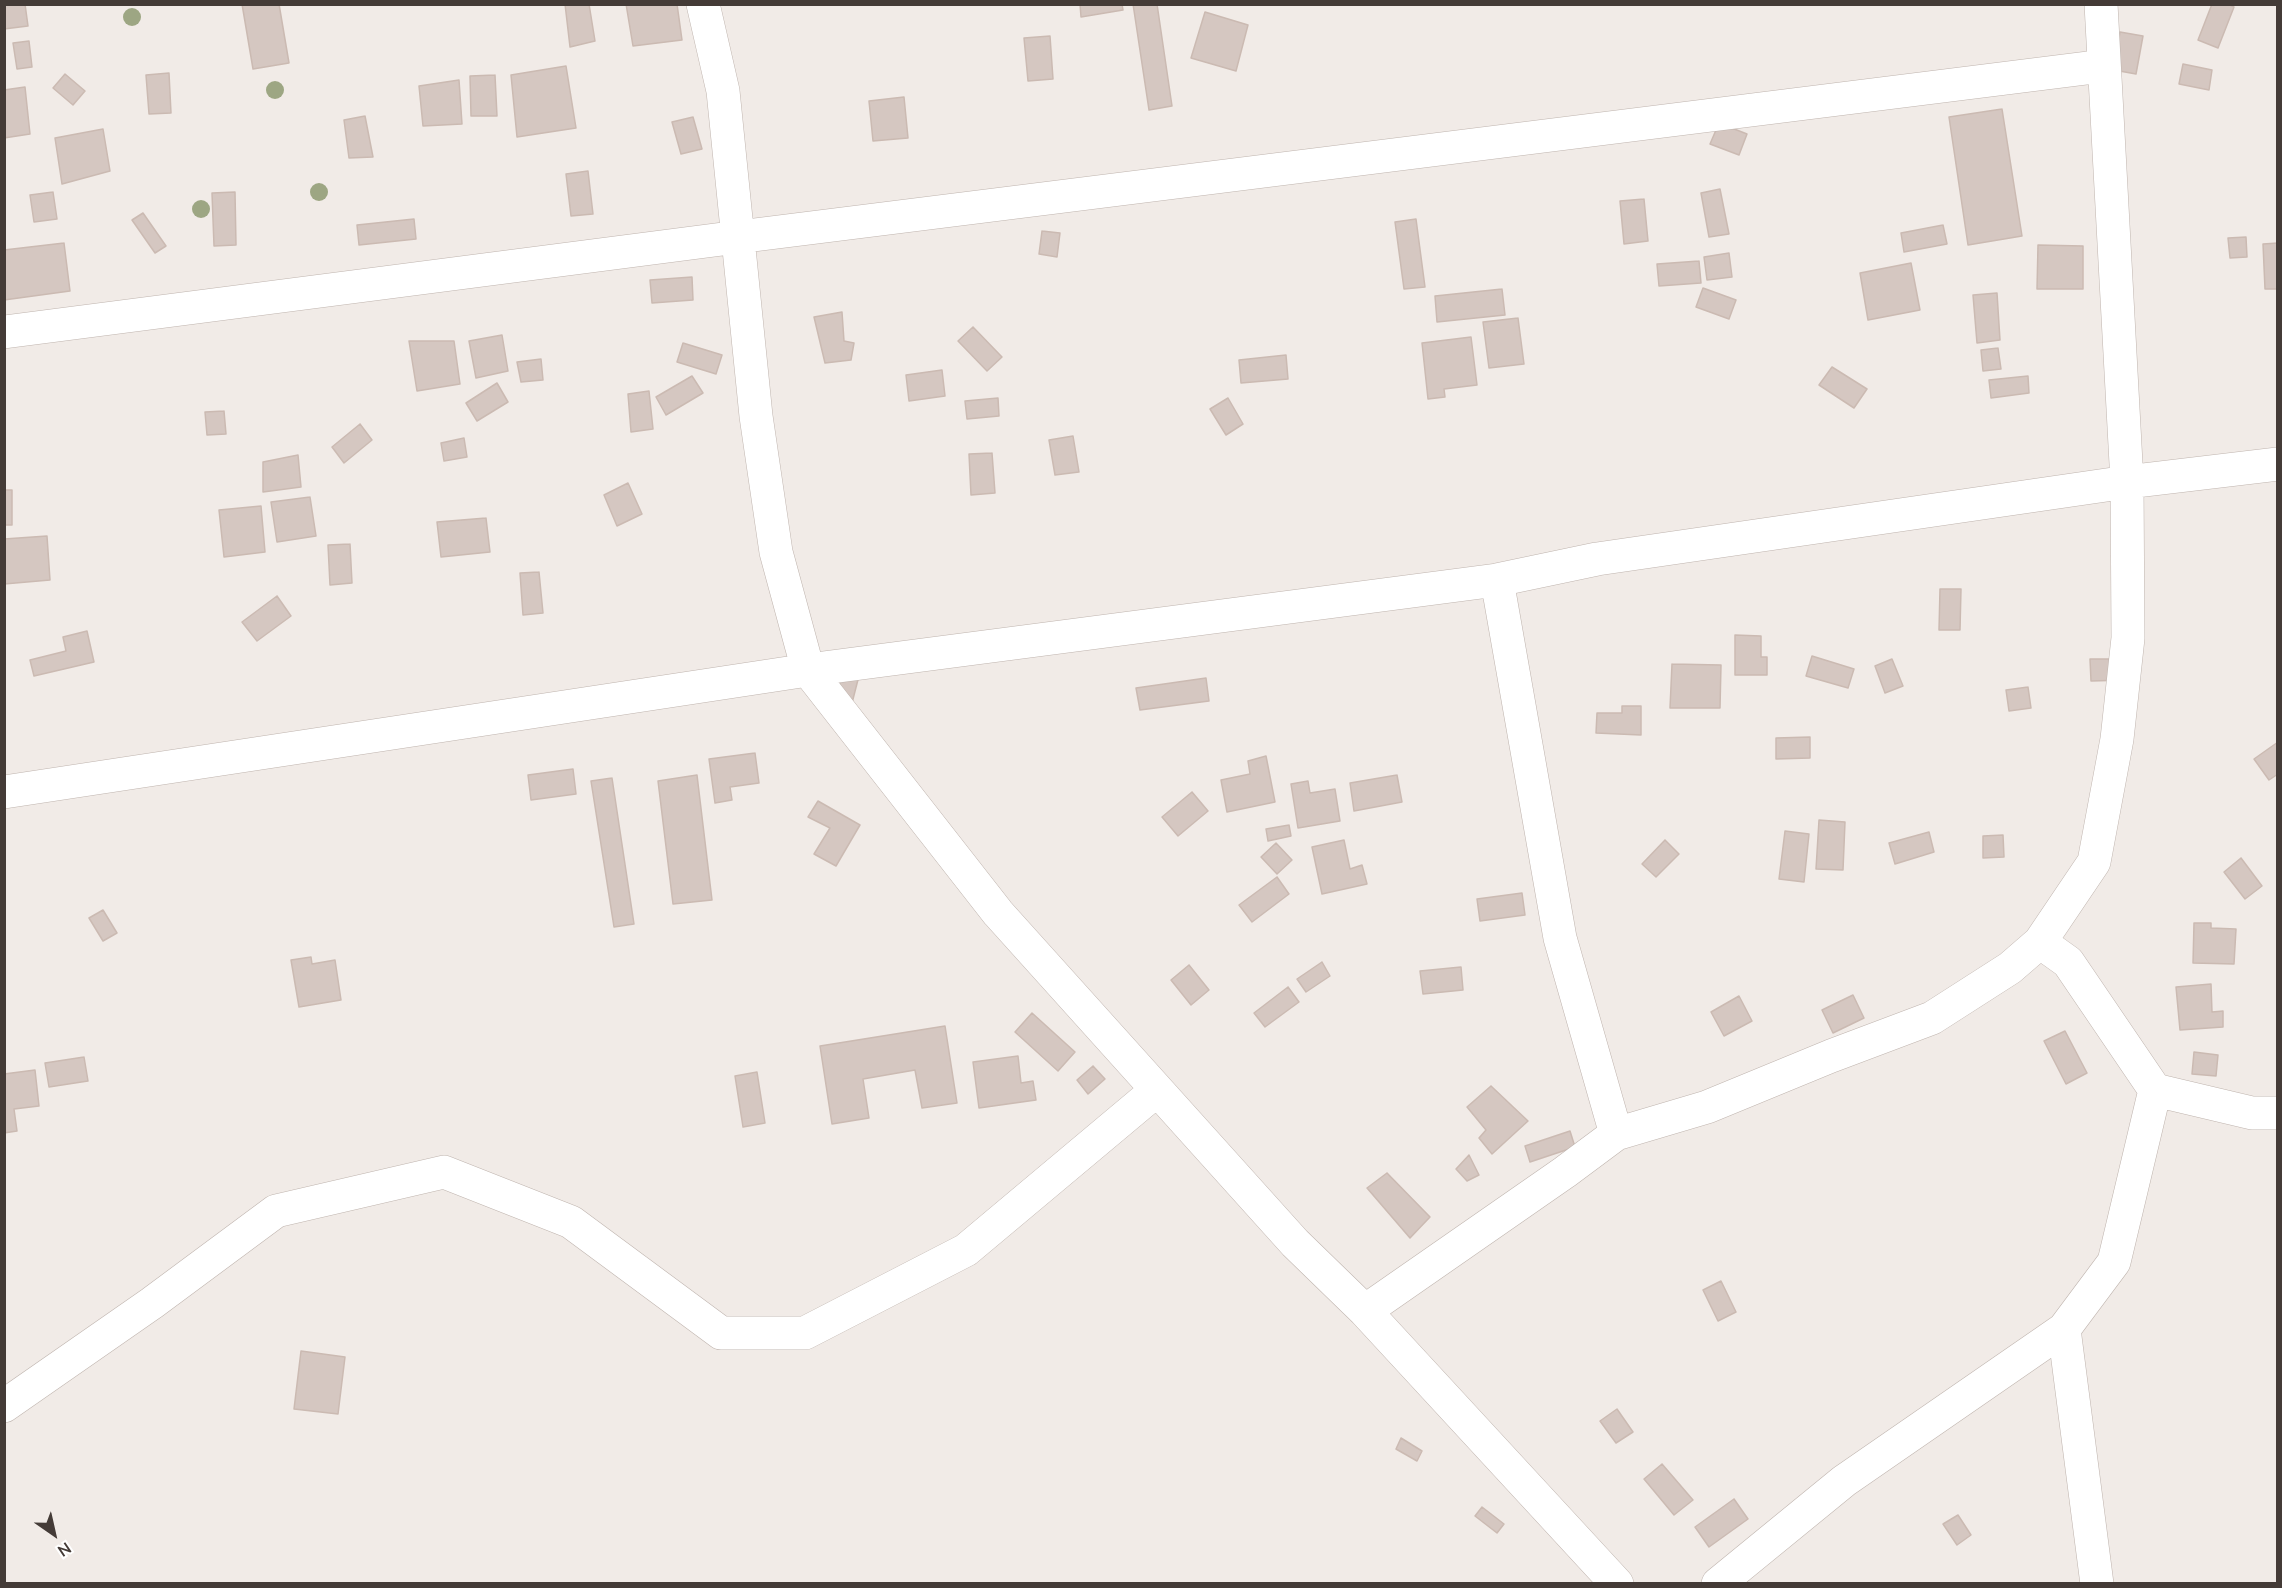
<!DOCTYPE html>
<style>
body{margin:0}
#map{position:relative;width:2282px;height:1588px;overflow:hidden;background:#f1ebe7;font-family:"Nunito Sans",sans-serif}
canvas{display:block}
.frame{position:absolute;inset:0;border:6px solid #443b37;pointer-events:none}
.north{position:absolute;left:24px;top:1504px;width:60px;height:60px;-webkit-text-stroke:4px #fff;paint-order:stroke;rotate:146deg;font-size:16px;font-weight:700;line-height:24px;text-align:center;color:#443b37}
.north::after{content:'';display:block;margin:auto;width:21px;height:27px;background:#443b37;clip-path:polygon(50% 0,100% 100%,50% 72%,0 100%)}
</style>
<div id="map">
<canvas width="2282" height="1588"></canvas>
<div class="frame"></div>
<div class="north">N</div>
</div>
<script>
const ctx = document.querySelector('canvas').getContext('2d');
ctx.lineJoin = 'round';
function fill(path, color) { ctx.fillStyle = color; ctx.fill(path, 'evenodd'); }
const toPath = rows => new Path2D(rows.map(r => 'M' + r).join(''));
function trace(path, color, width, dash) { ctx.strokeStyle = color; ctx.lineWidth = width; ctx.lineCap = dash ? 'butt' : 'round'; ctx.setLineDash(dash || []); ctx.stroke(path); }
const building = toPath([
 [4,4,25,4,28,26,4,29,4,4],
 [242,4,279,4,289,63,253,69,242,4],
 [565,4,589,4,595,41,570,47,565,4],
 [626,4,677,4,682,40,633,46,626,4],
 [1080,4,1122,4,1123,10,1081,17,1080,4],
 [1133,4,1157,4,1172,106,1149,110,1133,4],
 [2212,4,2228,4,2234,7,2218,48,2198,40,2212,4],
 [1205,12,1248,25,1236,71,1191,58,1205,12],
 [2120,32,2143,36,2136,74,2114,70,2120,32],
 [1050,36,1053,79,1028,81,1024,38,1050,36],
 [29,41,32,67,17,69,13,43,29,41],
 [2183,64,2212,70,2209,90,2179,84,2183,64],
 [566,66,576,128,517,137,511,75,566,66],
 [169,73,171,113,149,114,146,75,169,73],
 [65,74,85,91,73,105,53,88,65,74],
 [495,75,497,116,471,116,470,76,495,75],
 [459,80,462,124,423,126,419,86,459,80],
 [25,87,30,134,4,138,4,90,25,87],
 [904,97,908,138,873,141,869,101,904,97],
 [2002,109,2022,236,1968,245,1949,117,2002,109],
 [365,116,373,157,349,158,344,120,365,116],
 [693,117,702,149,681,154,672,122,693,117],
 [1719,123,1747,134,1739,155,1710,144,1719,123],
 [103,129,110,171,62,184,55,138,103,129],
 [588,171,593,214,571,216,566,174,588,171],
 [1720,189,1729,234,1709,237,1701,193,1720,189],
 [53,192,57,219,34,222,30,195,53,192],
 [235,192,236,245,214,246,212,193,235,192],
 [1644,199,1648,241,1624,244,1620,201,1644,199],
 [143,213,166,246,155,253,132,220,143,213],
 [414,219,416,239,359,245,357,225,414,219],
 [1416,219,1425,287,1404,289,1395,222,1416,219],
 [1943,225,1947,244,1904,252,1901,233,1943,225],
 [1042,231,1060,233,1057,257,1039,254,1042,231],
 [2246,237,2247,257,2230,258,2228,238,2246,237],
 [64,243,70,291,4,300,4,250,64,243],
 [2278,243,2278,289,2265,289,2263,244,2278,243],
 [2038,245,2083,246,2083,289,2037,289,2038,245],
 [1729,253,1732,277,1707,280,1704,257,1729,253],
 [1699,261,1701,283,1659,286,1657,264,1699,261],
 [1911,263,1920,310,1868,320,1860,273,1911,263],
 [692,277,693,300,652,303,650,280,692,277],
 [1703,288,1736,300,1729,319,1696,307,1703,288],
 [1502,289,1505,315,1437,322,1435,296,1502,289],
 [1997,293,2000,340,1977,343,1973,295,1997,293],
 [842,312,844,341,854,343,851,360,825,363,814,317,842,312],
 [1518,318,1524,364,1489,368,1483,322,1518,318],
 [973,327,1002,357,987,371,958,341,973,327],
 [502,335,508,371,476,378,469,341,502,335],
 [1471,337,1477,385,1444,389,1445,397,1428,399,1422,343,1471,337],
 [409,341,454,341,460,384,417,391,409,341],
 [683,343,722,355,716,374,677,362,683,343],
 [1998,348,2001,369,1983,371,1981,350,1998,348],
 [1286,355,1288,379,1241,383,1239,360,1286,355],
 [541,359,543,380,521,382,517,362,541,359],
 [1832,367,1867,389,1854,408,1819,385,1832,367],
 [942,370,945,396,909,401,906,375,942,370],
 [692,376,703,393,666,415,656,397,692,376],
 [2028,376,2029,393,1991,398,1989,380,2028,376],
 [497,383,508,402,477,421,466,403,497,383],
 [649,391,653,429,631,432,628,394,649,391],
 [998,398,999,416,967,419,965,401,998,398],
 [1228,398,1243,424,1226,435,1210,409,1228,398],
 [224,411,226,434,207,435,205,412,224,411],
 [360,424,372,440,344,463,332,447,360,424],
 [1073,436,1079,472,1055,475,1049,440,1073,436],
 [464,438,467,457,444,461,441,443,464,438],
 [992,453,995,493,971,495,969,454,992,453],
 [298,455,301,487,263,492,263,462,298,455],
 [628,483,642,514,617,526,604,495,628,483],
 [4,490,12,490,12,525,4,525,4,490],
 [310,497,316,536,277,542,271,502,310,497],
 [261,506,265,552,224,557,219,510,261,506],
 [486,518,490,552,441,557,437,522,486,518],
 [47,536,50,580,4,584,4,539,47,536],
 [350,544,352,583,330,585,328,545,350,544],
 [539,572,543,613,523,615,520,573,539,572],
 [1940,589,1961,589,1960,630,1939,630,1940,589],
 [277,596,291,616,257,641,242,622,277,596],
 [87,631,94,662,34,676,30,660,66,651,63,637,87,631],
 [1735,635,1761,636,1761,657,1767,657,1767,675,1735,675,1735,635],
 [1812,656,1854,669,1848,688,1806,676,1812,656],
 [1892,659,1903,686,1885,693,1875,666,1892,659],
 [2090,659,2126,659,2127,680,2091,681,2090,659],
 [846,660,862,664,852,703,836,698,846,660],
 [1672,664,1721,665,1720,708,1670,708,1672,664],
 [1206,678,1209,701,1140,710,1136,688,1206,678],
 [2028,687,2031,708,2009,711,2006,690,2028,687],
 [1622,706,1641,706,1641,735,1596,733,1597,713,1622,713,1622,706],
 [1810,737,1810,758,1776,759,1776,738,1810,737],
 [2278,742,2278,774,2269,780,2254,759,2278,742],
 [755,753,759,783,730,787,732,800,715,803,709,759,755,753],
 [1266,756,1275,802,1227,812,1221,780,1250,774,1248,761,1266,756],
 [573,769,576,794,531,800,528,775,573,769],
 [697,775,712,900,673,904,658,781,697,775],
 [1397,775,1402,802,1354,811,1350,783,1397,775],
 [612,778,634,924,614,927,591,781,612,778],
 [1308,781,1310,793,1335,789,1340,821,1298,828,1291,784,1308,781],
 [1192,792,1208,811,1178,836,1162,817,1192,792],
 [818,801,860,825,836,866,814,854,830,828,808,817,818,801],
 [1819,820,1845,822,1843,870,1816,869,1819,820],
 [1289,825,1291,836,1268,841,1266,829,1289,825],
 [1785,831,1809,834,1804,882,1779,879,1785,831],
 [1929,832,1934,852,1895,864,1889,843,1929,832],
 [2003,835,2004,857,1983,858,1983,836,2003,835],
 [1344,840,1350,869,1362,865,1367,884,1322,894,1312,847,1344,840],
 [1665,840,1679,854,1656,877,1642,864,1665,840],
 [1276,843,1292,860,1277,874,1261,857,1276,843],
 [2241,858,2262,886,2245,899,2224,872,2241,858],
 [1277,877,1289,894,1252,922,1239,905,1277,877],
 [1522,893,1525,915,1480,921,1477,899,1522,893],
 [103,910,117,933,103,941,89,918,103,910],
 [2194,923,2211,923,2211,928,2236,929,2234,964,2193,963,2194,923],
 [311,957,312,964,335,960,341,1000,299,1007,291,960,311,957],
 [1322,962,1330,976,1306,992,1297,979,1322,962],
 [1189,965,1209,990,1191,1005,1171,980,1189,965],
 [1461,967,1463,990,1423,994,1420,971,1461,967],
 [2211,984,2212,1012,2223,1011,2223,1027,2180,1030,2176,987,2211,984],
 [1288,987,1299,1002,1265,1027,1254,1013,1288,987],
 [1853,995,1864,1018,1833,1033,1822,1010,1853,995],
 [1739,996,1752,1021,1724,1036,1711,1012,1739,996],
 [1032,1013,1075,1052,1058,1071,1015,1032,1032,1013],
 [945,1026,957,1103,922,1108,915,1070,863,1079,869,1118,832,1124,820,1046,945,1026],
 [2065,1031,2087,1073,2066,1084,2044,1041,2065,1031],
 [2194,1052,2218,1055,2216,1076,2192,1074,2194,1052],
 [1018,1056,1021,1083,1033,1081,1036,1100,979,1108,973,1062,1018,1056],
 [84,1057,88,1081,49,1087,45,1063,84,1057],
 [1093,1066,1105,1079,1088,1094,1077,1080,1093,1066],
 [35,1070,39,1106,14,1109,17,1131,4,1133,4,1074,35,1070],
 [757,1072,765,1123,743,1127,735,1076,757,1072],
 [1491,1086,1528,1121,1492,1154,1479,1138,1486,1130,1467,1107,1491,1086],
 [1570,1131,1575,1147,1530,1162,1525,1146,1570,1131],
 [1469,1155,1479,1175,1467,1181,1456,1169,1469,1155],
 [1387,1173,1430,1217,1410,1238,1367,1188,1387,1173],
 [1721,1281,1736,1312,1718,1321,1703,1290,1721,1281],
 [301,1351,345,1357,338,1414,294,1409,301,1351],
 [1617,1409,1633,1432,1616,1443,1600,1421,1617,1409],
 [1401,1438,1422,1451,1417,1461,1396,1449,1401,1438],
 [1662,1464,1693,1500,1674,1515,1644,1479,1662,1464],
 [1734,1499,1748,1519,1709,1547,1695,1527,1734,1499],
 [1482,1507,1504,1524,1497,1533,1475,1516,1482,1507],
 [1958,1515,1971,1535,1957,1545,1943,1524,1958,1515]
]);
const minor = toPath([
 [703,4,723,91,756,416,776,552,808,670,998,913,1295,1243,1365,1311,1617,1584],
 [4,332,738,237,2103,66],
 [1497,580,1560,938,1616,1134],
 [4,792,808,670,1497,580,1597,559,2127,482,2278,464],
 [2040,942,2068,962,2155,1090,2252,1113,2278,1113],
 [1365,1311,1565,1172,1616,1134,1707,1107,1831,1056,1932,1018,2010,968,2040,942,2094,862,2117,739,2128,638,2127,482,2101,4],
 [4,1406,152,1303,276,1211,444,1172,571,1222,721,1333,805,1333,966,1250,1157,1090],
 [1718,1584,1844,1481,2064,1329],
 [2097,1584,2064,1329,2114,1262,2155,1090]
]);
const trees = [
 [132,17],
 [275,90],
 [319,192],
 [201,209]
];
fill(building, '#d5c7c1');
trace(building, '#cbbab2', 1.5);
trace(minor, '#bfb4ae', 34);
trace(minor, '#fff', 33);
ctx.fillStyle = '#9da683';
for (const [x, y] of trees) { ctx.beginPath(); ctx.arc(x, y, 9, 0, 2 * Math.PI); ctx.fill(); }
</script>
